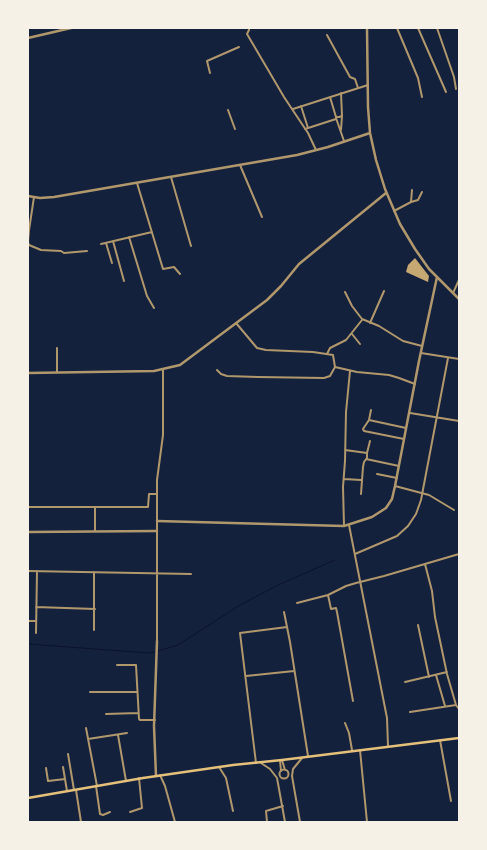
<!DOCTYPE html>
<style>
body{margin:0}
#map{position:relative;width:487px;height:850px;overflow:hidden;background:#14213d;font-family:"Alegreya Sans",sans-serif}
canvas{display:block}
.frame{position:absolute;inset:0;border:29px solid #f6f1e7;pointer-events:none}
</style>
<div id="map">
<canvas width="487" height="850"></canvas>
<div class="frame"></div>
</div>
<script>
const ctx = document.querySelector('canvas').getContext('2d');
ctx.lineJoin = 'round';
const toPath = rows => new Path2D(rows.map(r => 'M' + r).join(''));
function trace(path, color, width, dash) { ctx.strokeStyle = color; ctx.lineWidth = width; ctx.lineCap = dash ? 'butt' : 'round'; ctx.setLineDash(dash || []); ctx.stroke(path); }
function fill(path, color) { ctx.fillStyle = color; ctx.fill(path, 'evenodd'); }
const stream = toPath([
 [28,644,149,653,155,652],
 [158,651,178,645,240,605,278,585,335,560]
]);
const building = toPath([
 [415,258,429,276,428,282,406,272,408,265]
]);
const minor = toPath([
 [249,28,249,30,247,34,284,97,308,133,316,150],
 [397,28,418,78,422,97],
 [418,28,446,92],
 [437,28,454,77,456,89],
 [327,35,350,77,355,79,358,88],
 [210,73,207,61,239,47],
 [330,97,336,117,339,117,342,116,341,93],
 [301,106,308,128],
 [293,109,368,85],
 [228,110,235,129],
 [336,118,344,141],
 [305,129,336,119],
 [341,130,342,116],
 [240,165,262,217],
 [171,177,191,246],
 [137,183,163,269,174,267,180,274],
 [34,197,29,230,28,242,29,245,41,250,61,251,64,253,87,251],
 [411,202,418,200,422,192],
 [394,211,411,202,412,190],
 [129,237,147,296,154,308],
 [113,241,124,281],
 [106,243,112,263],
 [101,244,152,232],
 [345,292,352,306,362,319,379,326,403,341,422,346],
 [453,293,459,280],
 [370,323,384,291],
 [352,334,360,344],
 [421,353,459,359],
 [327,354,330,348,346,340,362,320],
 [335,367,357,372,389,375,399,378,415,384],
 [217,370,221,374,227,376,258,377,324,378,330,376,335,367,333,355,313,352,266,350,257,348,236,323],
 [57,372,57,348],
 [410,413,459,421],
 [369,420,371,410],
 [404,439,364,431,363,429,369,420,406,428],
 [345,450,367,453,370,441],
 [366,459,399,466],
 [377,474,397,478],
 [344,479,361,480],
 [395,486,429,495,454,510],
 [361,494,363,467,364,462,367,458,367,453],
 [28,507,148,507,149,494,156,494],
 [95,508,95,531],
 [349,525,387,718,388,746],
 [344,526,343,487,345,461,346,412,350,371],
 [355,554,397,536,408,526,416,514,421,500,448,358],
 [425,564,432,591,435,617,447,674,456,705,459,709],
 [28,571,191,574],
 [94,572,94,630],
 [328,595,331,609,336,608,337,612,353,701],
 [297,603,328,595,346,586,356,583,384,576,459,554],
 [36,607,95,609],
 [284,612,290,642,308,756],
 [28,621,36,621],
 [418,625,429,677],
 [36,633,37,571],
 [157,641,157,480,163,435,163,370],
 [117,665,136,665,139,719,140,720,155,720],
 [436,675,445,706],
 [246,676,294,671],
 [405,682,447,672],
 [90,692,137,692],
 [410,712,456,705],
 [106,714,138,713],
 [345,723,349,733,352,750],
 [86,728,97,786],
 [118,735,126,781],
 [88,739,127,733],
 [440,740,451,801],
 [360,750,367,822],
 [68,754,74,790],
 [280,760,281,771],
 [282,760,285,770],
 [256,763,240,633,287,627],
 [261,763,270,769,277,778,285,822],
 [63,767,67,791],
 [219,767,226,778,233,811],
 [46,768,48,781,65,779],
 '279.5 774a4.5 4.5 0 1 1 9 0a4.5 4.5 0 1 1-9 0Z',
 [160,775,165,786,175,822],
 [96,786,100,814,103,815,110,812],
 [76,790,81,822],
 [130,812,142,808,139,778],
 [267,822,266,811,283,806],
 [300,822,292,776,293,769,302,758]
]);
const tertiary = toPath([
 [367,28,368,107,370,133,376,160,385,189,400,224,415,249,429,269,459,299],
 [28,38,71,28],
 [28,196,40,198,54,197,297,155,328,147,370,133],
 [28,373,154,371,180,365,267,300,281,286,299,264,386,193],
 [157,521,344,526,372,517,386,508,392,499,395,486,419,361,437,277],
 [28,532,157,531],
 [156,776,154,726,157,641]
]);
const secondary = toPath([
 [28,798,143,778,233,765,282,760,459,738]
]);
trace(stream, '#0b132b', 1);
fill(building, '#c6a872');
trace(minor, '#b1986c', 2);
trace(tertiary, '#b1986c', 2.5);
trace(secondary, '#e5c07b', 2.5);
</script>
